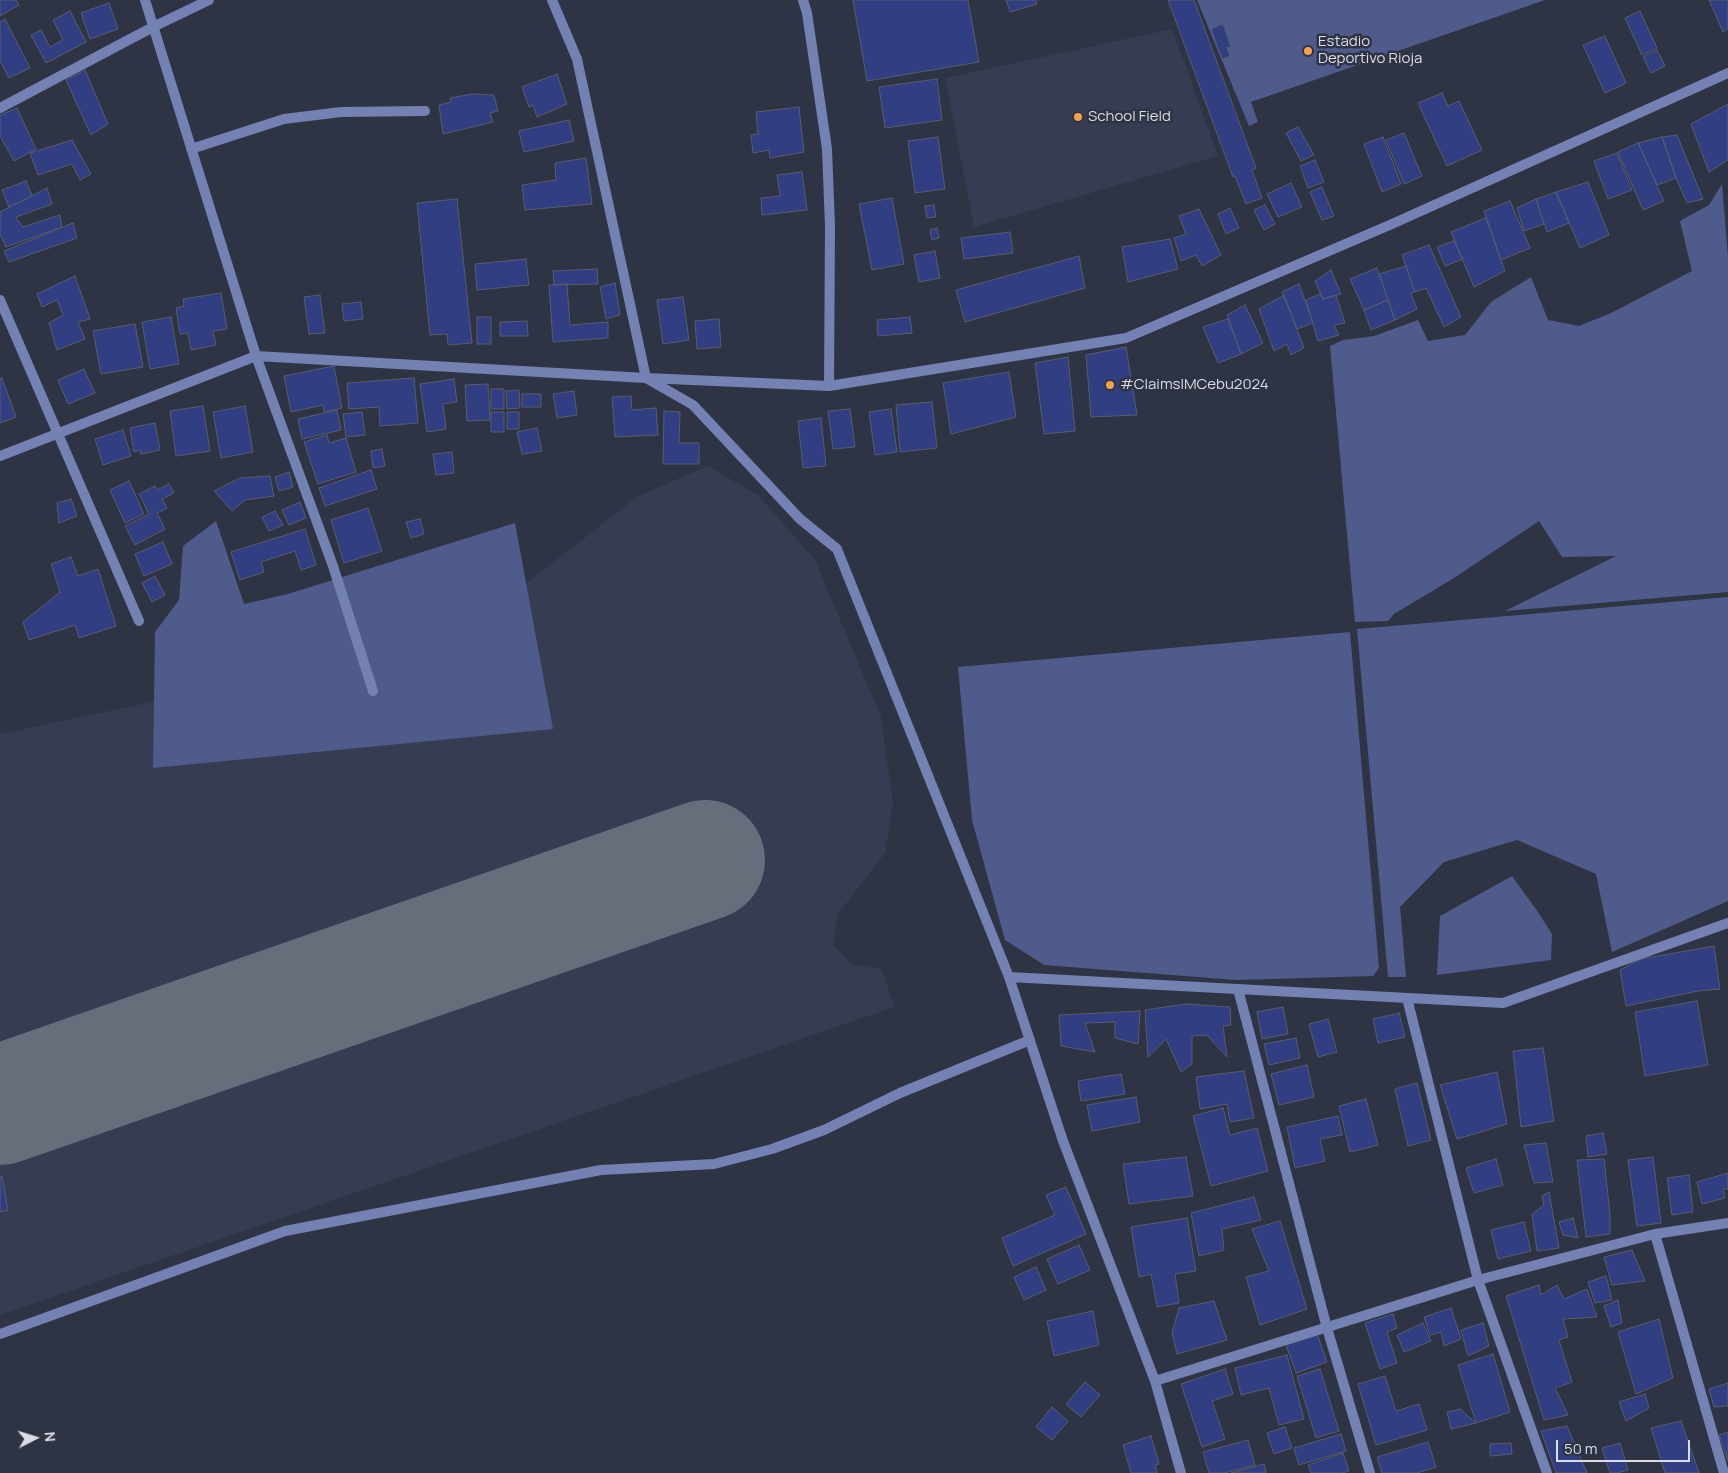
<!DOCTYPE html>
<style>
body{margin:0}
#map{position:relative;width:1728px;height:1473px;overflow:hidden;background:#2f3444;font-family:Manrope,sans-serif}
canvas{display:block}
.north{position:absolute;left:10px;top:1413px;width:50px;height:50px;-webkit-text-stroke:4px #2f3444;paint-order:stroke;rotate:85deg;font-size:14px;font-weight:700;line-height:20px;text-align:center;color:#dadde7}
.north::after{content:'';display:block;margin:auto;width:18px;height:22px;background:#dadde7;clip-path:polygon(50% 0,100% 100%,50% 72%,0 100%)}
.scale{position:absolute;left:1556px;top:1440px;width:134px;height:22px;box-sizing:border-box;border:2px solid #dadde7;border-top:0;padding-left:6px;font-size:15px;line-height:18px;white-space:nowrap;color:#dadde7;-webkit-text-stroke:4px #2f3444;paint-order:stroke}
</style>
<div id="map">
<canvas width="1728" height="1473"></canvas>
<div class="north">N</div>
<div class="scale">50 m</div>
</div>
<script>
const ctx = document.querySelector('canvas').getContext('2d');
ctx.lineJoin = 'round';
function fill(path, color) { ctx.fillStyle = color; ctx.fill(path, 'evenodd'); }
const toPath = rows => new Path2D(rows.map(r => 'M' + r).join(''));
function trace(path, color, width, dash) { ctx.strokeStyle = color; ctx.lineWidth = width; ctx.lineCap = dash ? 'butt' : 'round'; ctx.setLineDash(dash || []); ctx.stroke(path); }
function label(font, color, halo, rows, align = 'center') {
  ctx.font = font + ' Manrope,sans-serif'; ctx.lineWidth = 5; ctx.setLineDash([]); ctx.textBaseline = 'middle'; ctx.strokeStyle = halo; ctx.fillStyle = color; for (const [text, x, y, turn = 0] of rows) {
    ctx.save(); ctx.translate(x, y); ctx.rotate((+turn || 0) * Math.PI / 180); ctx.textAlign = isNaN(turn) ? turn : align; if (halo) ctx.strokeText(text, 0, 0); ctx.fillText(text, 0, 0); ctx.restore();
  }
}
const built = toPath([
 [1172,29,1218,156,974,227,945,78],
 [708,466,758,495,815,560,881,717,893,803,885,853,838,914,833,945,853,965,882,969,894,1007,0,1315,0,734,386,653,500,604,638,496]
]);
const green = toPath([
 [1197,0,1545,0,1251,102,1258,122,1249,126],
 [1722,184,1728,256,1728,592,1505,611,1616,556,1562,557,1539,521,1454,578,1394,614,1388,621,1355,622,1330,346,1343,340,1374,336,1418,320,1428,341,1465,335,1491,302,1531,277,1548,320,1579,326,1611,313,1692,271,1680,221,1709,205],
 [216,521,244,604,288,594,515,523,553,729,153,768,155,632,179,600,183,546],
 [1728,597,1728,901,1612,952,1596,874,1517,840,1444,862,1400,907,1406,977,1388,977,1357,629],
 [1350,632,1379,968,1373,976,1236,980,1044,965,1005,940,972,820,958,667],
 [1512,876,1538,912,1552,934,1551,960,1437,975,1440,916]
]);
const runway = toPath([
 [0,1105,705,860]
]);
const building = toPath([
 [0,0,16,0,19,5,0,16,0,0],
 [853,0,968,0,979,62,867,81,853,0],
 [1006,0,1036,0,1037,4,1010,12,1006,0],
 [1168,0,1194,0,1256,168,1252,170,1262,198,1246,204,1235,176,1233,177,1168,0],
 [1709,0,1728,0,1728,29,1723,32,1709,0],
 [109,3,118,29,90,39,81,13,109,3],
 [70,11,86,42,46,63,31,35,41,30,50,47,63,40,53,20,70,11],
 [1640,11,1657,48,1642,55,1625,18,1640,11],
 [5,19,30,68,9,78,0,61,0,22,5,19],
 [1223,24,1231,47,1227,48,1230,56,1222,59,1211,29,1223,24],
 [1605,36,1626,83,1605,93,1583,45,1605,36],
 [1657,50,1665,66,1651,73,1643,57,1657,50],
 [85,70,108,124,91,135,66,80,85,70],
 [557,74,567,104,537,117,533,105,529,107,522,87,557,74],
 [937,79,942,120,885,128,879,87,937,79],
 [1442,93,1448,106,1459,101,1482,150,1447,166,1418,103,1442,93],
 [472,94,494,95,498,111,490,113,493,122,443,134,439,105,451,102,450,98,472,94],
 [1728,104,1728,160,1709,172,1691,124,1728,104],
 [799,107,804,152,770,158,769,150,753,153,751,135,758,134,756,112,799,107],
 [17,108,36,149,14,161,0,136,0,115,17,108],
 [569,120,574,141,524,152,519,131,569,120],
 [1298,127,1314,155,1301,161,1286,133,1298,127],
 [1404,133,1422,176,1404,184,1386,140,1404,133],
 [1677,135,1703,199,1687,203,1676,178,1662,137,1677,135],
 [938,137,945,189,915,193,908,141,938,137],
 [1383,137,1401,184,1382,192,1364,144,1383,137],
 [1662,137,1676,178,1657,185,1638,143,1662,137],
 [72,140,91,174,80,180,72,164,38,175,30,153,72,140],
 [1638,143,1664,201,1643,210,1618,152,1638,143],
 [1617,153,1632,190,1608,199,1594,161,1617,153],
 [586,158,592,204,525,210,522,185,556,180,555,163,586,158],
 [1315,160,1324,182,1308,188,1300,166,1315,160],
 [802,172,807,210,762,215,761,198,780,196,777,175,802,172],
 [26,181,32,196,9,207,2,190,26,181],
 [1588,182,1609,235,1580,248,1556,192,1588,182],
 [1291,183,1302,207,1278,217,1267,194,1291,183],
 [1322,187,1334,216,1322,220,1310,192,1322,187],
 [47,188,52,204,16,217,23,227,60,215,62,227,6,247,0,234,0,212,47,188],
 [1556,192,1569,223,1547,232,1536,199,1556,192],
 [892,198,904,264,872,270,859,204,892,198],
 [457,199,472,343,448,345,447,334,430,335,417,203,457,199],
 [1536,199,1544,224,1524,231,1517,208,1536,199],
 [1510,201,1530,248,1501,260,1484,211,1510,201],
 [934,205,936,217,927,218,925,206,934,205],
 [1265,205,1275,224,1264,230,1254,210,1265,205],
 [1230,208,1239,228,1226,234,1218,214,1230,208],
 [1199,209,1221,255,1202,266,1196,255,1181,261,1174,238,1186,234,1179,216,1199,209],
 [1486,218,1505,271,1474,287,1451,232,1486,218],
 [73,223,77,238,9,262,4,251,73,223],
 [937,228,939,238,932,240,930,230,937,228],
 [1010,232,1013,253,964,259,961,238,1010,232],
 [1170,239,1178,269,1128,282,1122,247,1170,239],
 [1454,241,1463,259,1445,266,1437,247,1454,241],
 [1429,245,1461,317,1444,327,1426,288,1415,292,1402,255,1429,245],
 [935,251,940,278,919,282,914,255,935,251],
 [1079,256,1085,288,965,322,956,290,1079,256],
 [526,259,529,285,477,290,475,264,526,259],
 [1406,266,1415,292,1411,293,1417,309,1395,320,1379,274,1406,266],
 [1377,268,1388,300,1364,310,1350,279,1377,268],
 [597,269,598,284,554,285,553,271,597,269],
 [1331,270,1341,294,1323,299,1315,281,1331,270],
 [75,276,90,319,78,322,85,339,57,350,49,323,63,315,57,300,42,307,37,294,75,276],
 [615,283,620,315,606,319,600,287,615,283],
 [567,284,570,325,608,322,608,338,553,342,549,285,567,284],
 [1299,284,1313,323,1297,329,1282,292,1299,284],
 [221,293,227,329,213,331,216,345,191,350,188,333,180,334,176,308,184,306,183,299,221,293],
 [1320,294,1323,299,1336,295,1345,323,1334,325,1339,335,1318,341,1306,300,1320,294],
 [320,295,325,333,309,334,304,297,320,295],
 [1284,295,1304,348,1291,355,1287,344,1274,351,1259,309,1284,295],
 [683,297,689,340,663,344,657,300,683,297],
 [1388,300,1395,320,1371,330,1364,310,1388,300],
 [361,302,363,319,344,321,342,304,361,302],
 [1245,305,1263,343,1241,354,1227,315,1245,305],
 [171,317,179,364,150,369,142,322,171,317],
 [477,317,491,317,491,344,477,344,477,317],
 [910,317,912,333,878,336,877,320,910,317],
 [719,319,721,347,697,349,695,321,719,319],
 [1228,319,1241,354,1218,363,1203,327,1228,319],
 [527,321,528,336,500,336,500,322,527,321],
 [135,324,143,367,101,374,93,331,135,324],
 [1126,347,1137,415,1091,417,1086,355,1126,347],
 [1068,357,1075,431,1044,434,1035,363,1068,357],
 [334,366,342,408,324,412,323,405,291,412,284,376,334,366],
 [84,369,95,393,68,404,58,380,84,369],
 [1009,372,1016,417,951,434,943,383,1009,372],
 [0,378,2,378,16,417,0,423,0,378],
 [414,378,418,423,380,426,379,407,349,409,347,383,414,378],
 [454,379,457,402,443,404,446,429,427,432,420,384,454,379],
 [488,384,490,420,467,421,465,385,488,384],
 [491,389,504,389,504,409,491,409,491,389],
 [519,390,520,408,507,409,506,391,519,390],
 [574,391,577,415,557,418,553,394,574,391],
 [522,394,541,394,541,407,522,407,522,394],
 [631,396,632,410,656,408,658,435,615,437,612,397,631,396],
 [932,402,937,448,900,452,896,405,932,402],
 [203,406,210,451,176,456,170,411,203,406],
 [245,406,253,452,221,458,213,412,245,406],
 [850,409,855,447,833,449,828,411,850,409],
 [891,409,897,452,875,455,869,412,891,409],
 [337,410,341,430,302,439,298,419,337,410],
 [664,411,680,412,679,443,699,443,699,464,663,464,664,411],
 [362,412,365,435,346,437,343,414,362,412],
 [491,412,504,412,504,432,491,432,491,412],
 [507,412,519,412,519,429,507,429,507,412],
 [821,418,826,466,803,468,798,421,821,418],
 [155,423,160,450,141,454,140,450,134,452,130,428,155,423],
 [537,428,542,451,522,454,517,432,537,428],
 [123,430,131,456,103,465,95,439,123,430],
 [327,435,329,443,346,438,356,472,318,484,304,442,327,435],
 [382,449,385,466,373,468,371,451,382,449],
 [452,452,454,473,436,475,433,454,452,452],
 [371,470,377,489,325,506,319,488,371,470],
 [289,472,293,487,279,491,275,477,289,472],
 [270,476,274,496,245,500,232,511,214,491,240,478,270,476],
 [129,481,144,514,125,523,110,490,129,481],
 [169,484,174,493,162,499,167,508,157,513,165,529,135,545,125,526,149,514,139,494,155,486,157,490,169,484],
 [71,499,77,516,59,523,57,503,71,499],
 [300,502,306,518,289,525,282,510,300,502],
 [368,508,382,551,344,563,331,520,368,508],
 [275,511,283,525,269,531,262,517,275,511],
 [420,519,424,534,411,538,406,522,420,519],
 [305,529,316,565,301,570,295,551,261,562,264,572,240,580,231,552,305,529],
 [163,542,172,564,144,576,135,554,163,542],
 [71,557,78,576,98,569,116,626,79,638,75,625,29,640,23,622,60,592,51,564,71,557],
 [155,576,165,595,152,602,142,583,155,576],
 [1714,946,1720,989,1698,991,1626,1006,1620,970,1641,959,1714,946],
 [1697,1001,1708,1065,1645,1076,1635,1012,1697,1001],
 [1186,1004,1230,1007,1231,1025,1223,1026,1227,1057,1207,1035,1192,1036,1192,1064,1181,1072,1166,1039,1148,1057,1145,1010,1186,1004],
 [1283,1007,1288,1034,1262,1039,1257,1012,1283,1007],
 [1140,1011,1138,1044,1115,1038,1115,1022,1085,1023,1095,1052,1061,1046,1059,1015,1140,1011],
 [1399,1013,1405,1037,1378,1043,1373,1019,1399,1013],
 [1328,1019,1337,1052,1318,1057,1309,1024,1328,1019],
 [1296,1038,1300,1058,1269,1065,1264,1044,1296,1038],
 [1543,1048,1554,1121,1521,1127,1513,1051,1543,1048],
 [1307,1065,1314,1097,1279,1105,1271,1074,1307,1065],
 [1244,1071,1254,1118,1230,1122,1227,1104,1200,1109,1196,1077,1244,1071],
 [1497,1072,1507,1124,1457,1139,1440,1085,1497,1072],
 [1121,1074,1125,1094,1081,1101,1078,1081,1121,1074],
 [1417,1083,1431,1140,1408,1146,1395,1089,1417,1083],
 [1136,1097,1140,1122,1092,1131,1087,1105,1136,1097],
 [1366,1099,1378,1145,1350,1152,1339,1106,1366,1099],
 [1223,1108,1230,1135,1257,1128,1268,1171,1211,1186,1193,1116,1223,1108],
 [1338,1116,1342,1135,1320,1139,1325,1161,1295,1168,1287,1127,1338,1116],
 [1603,1133,1607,1154,1588,1157,1586,1136,1603,1133],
 [1546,1143,1553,1182,1534,1183,1524,1145,1546,1143],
 [1186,1157,1193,1196,1129,1204,1123,1164,1186,1157],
 [1653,1157,1661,1223,1637,1226,1628,1160,1653,1157],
 [1496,1159,1503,1185,1474,1193,1466,1168,1496,1159],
 [1604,1159,1610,1214,1610,1234,1586,1237,1577,1160,1604,1159],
 [1728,1173,1728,1189,1723,1189,1725,1198,1702,1204,1697,1182,1728,1173],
 [1689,1175,1693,1212,1672,1215,1667,1178,1689,1175],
 [2,1176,8,1210,0,1212,0,1177,2,1176],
 [1066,1187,1086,1234,1013,1266,1002,1238,1055,1215,1046,1195,1066,1187],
 [1549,1192,1559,1248,1537,1251,1532,1214,1544,1205,1542,1196,1549,1192],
 [1254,1197,1261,1220,1222,1229,1224,1250,1199,1256,1191,1213,1254,1197],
 [1187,1218,1196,1271,1175,1274,1179,1303,1157,1307,1151,1274,1139,1277,1131,1227,1187,1218],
 [1573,1218,1578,1238,1563,1235,1559,1222,1573,1218],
 [1280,1221,1307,1309,1260,1325,1246,1277,1269,1271,1252,1229,1280,1221],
 [1524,1222,1531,1251,1498,1259,1491,1230,1524,1222],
 [1079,1245,1090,1270,1058,1284,1047,1259,1079,1245],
 [1632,1250,1645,1281,1612,1285,1604,1257,1632,1250],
 [1036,1267,1046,1290,1024,1300,1014,1277,1036,1267],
 [1606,1276,1612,1300,1595,1303,1588,1282,1606,1276],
 [1539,1285,1541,1295,1557,1285,1564,1299,1587,1289,1597,1317,1563,1319,1568,1337,1559,1340,1572,1382,1555,1388,1568,1415,1544,1420,1506,1296,1539,1285],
 [1618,1300,1622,1323,1611,1327,1604,1306,1618,1300],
 [1214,1301,1227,1340,1177,1354,1172,1333,1179,1308,1214,1301],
 [1451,1308,1461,1339,1444,1346,1441,1332,1430,1335,1424,1317,1451,1308],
 [1093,1311,1099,1345,1054,1356,1047,1321,1093,1311],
 [1393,1314,1397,1328,1387,1332,1397,1363,1380,1369,1365,1323,1393,1314],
 [1659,1319,1673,1378,1636,1394,1618,1332,1659,1319],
 [1423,1323,1431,1341,1404,1352,1397,1335,1423,1323],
 [1483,1323,1489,1346,1468,1356,1461,1330,1483,1323],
 [1317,1334,1327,1362,1296,1373,1286,1345,1317,1334],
 [1493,1354,1510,1412,1476,1423,1458,1365,1493,1354],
 [1287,1355,1304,1419,1279,1425,1269,1388,1241,1395,1235,1368,1287,1355],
 [1225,1369,1233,1394,1212,1401,1225,1439,1202,1447,1181,1384,1225,1369],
 [1320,1369,1339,1431,1316,1438,1297,1376,1320,1369],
 [1385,1376,1396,1411,1419,1404,1427,1430,1376,1445,1358,1384,1385,1376],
 [1085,1382,1100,1395,1081,1417,1066,1404,1085,1382],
 [1728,1383,1728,1406,1714,1407,1709,1389,1728,1383],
 [1645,1394,1649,1408,1626,1421,1619,1402,1645,1394],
 [1052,1407,1068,1421,1052,1440,1036,1427,1052,1407],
 [1460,1409,1476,1423,1451,1429,1447,1412,1460,1409],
 [1681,1421,1699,1473,1665,1473,1651,1428,1681,1421],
 [1567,1426,1587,1473,1556,1473,1541,1431,1567,1426],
 [1285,1427,1292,1448,1274,1454,1267,1433,1285,1427],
 [1728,1432,1728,1461,1719,1435,1728,1432],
 [1341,1434,1346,1451,1299,1465,1294,1448,1341,1434],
 [1151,1436,1159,1464,1155,1465,1157,1473,1131,1473,1123,1445,1151,1436],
 [1248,1440,1255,1465,1224,1473,1209,1473,1203,1452,1248,1440],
 [1428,1442,1436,1467,1417,1473,1382,1473,1377,1457,1428,1442],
 [1511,1443,1512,1454,1490,1456,1490,1444,1511,1443],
 [1620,1443,1628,1470,1617,1473,1610,1473,1602,1448,1620,1443],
 [1343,1453,1349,1471,1342,1473,1311,1473,1308,1465,1343,1453],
 [1264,1464,1266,1473,1231,1473,1264,1464]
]);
const minor = toPath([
 [145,0,256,356,333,566,373,691],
 [552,0,577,59,646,378,693,405,800,519,837,549,1009,977,1063,1141,1155,1381,1181,1473],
 [0,108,153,27,209,0],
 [191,149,284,119,341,112,425,111],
 [0,300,139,621],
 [0,456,256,356,646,378,829,386],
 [1009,977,1503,1003,1728,923],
 [1238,989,1327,1328,1370,1473],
 [1407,998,1478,1280,1547,1473],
 [1655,1234,1724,1473],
 [0,1334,285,1231,601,1170,714,1164,772,1149,824,1130,900,1093,1030,1040],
 [1155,1381,1478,1280,1655,1234,1728,1223]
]);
const tertiary = toPath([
 [803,0,807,13,827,149,830,226,829,386,1126,338,1392,224,1728,73]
]);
const markers = [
 [1308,51,5,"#f8a14b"],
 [1078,117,5,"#f8a14b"],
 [1110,385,5,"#f8a14b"]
];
const poiNames = [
 ["Estadio",1318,42],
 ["Deportivo Rioja",1318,59],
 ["School Field",1088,117],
 ["#ClaimsIMCebu2024",1120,385]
];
fill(built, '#363c52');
fill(green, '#4f5b8b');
trace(runway, '#686d7b', 120);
fill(building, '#323e82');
trace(building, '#575d6e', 1);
trace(minor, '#7381b3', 10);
trace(tertiary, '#7381b3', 10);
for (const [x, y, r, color] of markers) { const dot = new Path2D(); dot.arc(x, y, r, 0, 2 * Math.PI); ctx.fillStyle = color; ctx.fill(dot); trace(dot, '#2f3444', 2); }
label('15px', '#dadde7', '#2f3444', poiNames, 'left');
</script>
